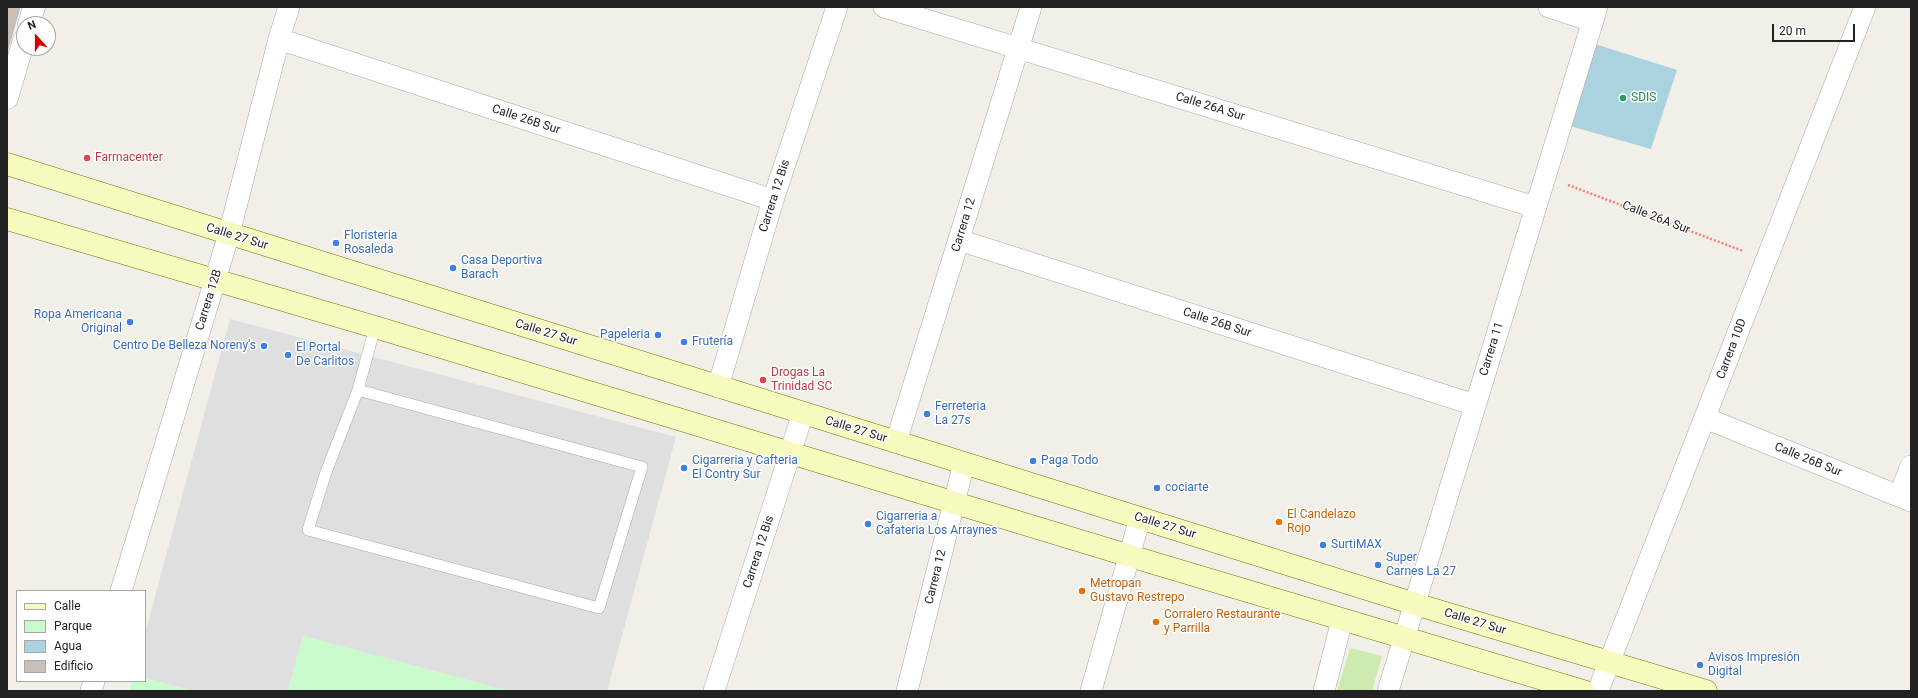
<!DOCTYPE html>
<meta charset="utf-8">
<style>
body{margin:0}
#map{position:relative;width:1918px;height:698px;overflow:hidden;background:#f2efe9;font-family:Roboto,sans-serif}
canvas{display:block}
.frame{position:absolute;inset:0;border:8px solid #222;pointer-events:none}
.legend{position:absolute;left:16px;top:590px;width:130px;height:92px;box-sizing:border-box;background:#fff;border:1px solid #a7a7a7;margin:0;padding:5px 7px;list-style:none;font-size:12px;color:#222}
.legend li{display:flex;align-items:center;gap:8px;height:20px}
.legend b{width:20px;border:1px solid #a7a7a7}
.north{position:absolute;left:16px;top:16px;width:40px;height:40px;box-sizing:border-box;background:#fff;border:1px solid #a7a7a7;border-radius:50%;rotate:339deg;font-size:11px;font-weight:700;line-height:16px;text-align:center;color:#222}
.north::after{content:'';display:block;margin:auto;width:14px;height:18px;background:#d40000;clip-path:polygon(50% 0,100% 100%,50% 72%,0 100%)}
.scale{position:absolute;left:1772px;top:24px;width:83px;height:18px;box-sizing:border-box;border:2px solid #222;border-top:0;padding-left:5px;font-size:12px;line-height:14px;white-space:nowrap;color:#222;-webkit-text-stroke:3px #fff;paint-order:stroke}
</style>
<div id="map">
<canvas width="1918" height="698"></canvas>
<div class="frame"></div>
<ul class="legend">
<li><b style="height:5px;background:#f7fabf"></b>Calle</li>
<li><b style="height:11px;background:#c8facc"></b>Parque</li>
<li><b style="height:11px;background:#aad3df"></b>Agua</li>
<li><b style="height:11px;background:#c7bfb8"></b>Edificio</li>
</ul>
<div class="north">N</div>
<div class="scale">20 m</div>
</div>
<script>
const ctx = document.querySelector('canvas').getContext('2d');
ctx.lineJoin = 'round';
function fill(path, color) { ctx.fillStyle = color; ctx.fill(path, 'evenodd'); }
const toPath = rows => new Path2D(rows.map(r => 'M' + r).join(''));
function trace(path, color, width, dash) { ctx.strokeStyle = color; ctx.lineWidth = width; ctx.lineCap = dash ? 'butt' : 'round'; ctx.setLineDash(dash || []); ctx.stroke(path); }
function label(font, color, halo, rows, align = 'center') {
  ctx.font = font + ' Roboto,sans-serif'; ctx.lineWidth = 3; ctx.setLineDash([]); ctx.textBaseline = 'middle'; ctx.strokeStyle = halo; ctx.fillStyle = color; for (const [text, x, y, turn = 0] of rows) {
    ctx.save(); ctx.translate(x, y); ctx.rotate((+turn || 0) * Math.PI / 180); ctx.textAlign = isNaN(turn) ? turn : align; if (halo) ctx.strokeText(text, 0, 0); ctx.fillText(text, 0, 0); ctx.restore();
  }
}
const residential = toPath([
 [230,319,676,437,607,691,509,691,303,636,288,691,193,691,145,678,145,633]
]);
const grass = toPath([
 [1350,648,1382,656,1372,691,1337,691]
]);
const park = toPath([
 [303,636,509,691,288,691],
 [145,678,193,691,129,691,132,681,145,681]
]);
const water = toPath([
 [1595,44,1677,70,1651,149,1570,126]
]);
const building = toPath([
 [7,7,20,7,7,52,7,7]
]);
const path = toPath([
 [1568,185,1743,251]
]);
const service = toPath([
 [358,390,326,472,308,530,599,608,642,467,358,390,375,327]
]);
const minor = toPath([
 [884,7,1535,207],
 [1549,7,1592,21],
 [279,39,773,200],
 [959,240,1475,405],
 [718,387,773,200,837,7],
 [1705,418,1911,501],
 [896,442,1031,7],
 [1899,496,1911,466],
 [121,591,229,234,279,39,289,7],
 [91,691,94,681],
 [714,691,803,413],
 [907,691,964,463],
 [1091,691,1140,518],
 [1324,691,1342,620],
 [1388,691,1597,7],
 [1598,691,1865,7]
]);
const tertiary = toPath([
 [29,24,34,7],
 [7,98,24,40]
]);
const secondary = toPath([
 [7,164,1415,604,1706,691],
 [7,219,375,327,1130,556,1583,691]
]);
const markers = [
 [1623,98,4,"#2e9e5b"],
 [87,158,4,"#e0444e"],
 [336,243,4,"#3f7fe0"],
 [453,268,4,"#3f7fe0"],
 [130,322,4,"#3f7fe0"],
 [658,335,4,"#3f7fe0"],
 [684,342,4,"#3f7fe0"],
 [264,346,4,"#3f7fe0"],
 [288,355,4,"#3f7fe0"],
 [763,380,4,"#e0444e"],
 [927,414,4,"#3f7fe0"],
 [1033,461,4,"#3f7fe0"],
 [684,468,4,"#3f7fe0"],
 [1157,488,4,"#3f7fe0"],
 [1279,522,4,"#e8710a"],
 [868,524,4,"#3f7fe0"],
 [1323,545,4,"#3f7fe0"],
 [1378,565,4,"#3f7fe0"],
 [1082,591,4,"#e8710a"],
 [1156,622,4,"#e8710a"],
 [1700,665,4,"#3f7fe0"]
];
const leisureNames = [
 ["SDIS",1631,98]
];
const streetNames = [
 ["Calle 26A Sur",1210,107,17],
 ["Calle 26B Sur",526,120,18],
 ["Carrera 12 Bis",775,196,-72],
 ["Calle 26A Sur",1656,218,21],
 ["Carrera 12",964,225,-73],
 ["Calle 27 Sur",237,237,17],
 ["Carrera 12B",209,300,-73],
 ["Calle 26B Sur",1217,323,18],
 ["Calle 27 Sur",546,333,17],
 ["Carrera 11",1492,349,-73],
 ["Carrera 10D",1732,349,-69],
 ["Calle 27 Sur",856,430,17],
 ["Calle 26B Sur",1808,460,22],
 ["Calle 27 Sur",1165,526,17],
 ["Carrera 12 Bis",759,552,-72],
 ["Carrera 12",936,577,-76],
 ["Calle 27 Sur",1475,622,17]
];
const healthNames = [
 ["Farmacenter",95,158],
 ["Drogas La",771,373],
 ["Trinidad SC",771,387]
];
const shopNames = [
 ["Floristeria",344,236],
 ["Rosaleda",344,250],
 ["Casa Deportiva",461,261],
 ["Barach",461,275],
 ["Ropa Americana",122,315,"right"],
 ["Original",122,329,"right"],
 ["Papeleria",650,335,"right"],
 ["Frutería",692,342],
 ["Centro De Belleza Noreny's",256,346,"right"],
 ["El Portal",296,348],
 ["De Carlitos",296,362],
 ["Ferreteria",935,407],
 ["La 27s",935,421],
 ["Cigarreria y Cafteria",692,461],
 ["El Contry Sur",692,475],
 ["Paga Todo",1041,461],
 ["cociarte",1165,488],
 ["Cigarreria a",876,517],
 ["Cafateria Los Arraynes",876,531],
 ["SurtiMAX",1331,545],
 ["Super",1386,558],
 ["Carnes La 27",1386,572],
 ["Avisos Impresión",1708,658],
 ["Digital",1708,672]
];
const foodNames = [
 ["El Candelazo",1287,515],
 ["Rojo",1287,529],
 ["Metropan",1090,584],
 ["Gustavo Restrepo",1090,598],
 ["Corralero Restaurante",1164,615],
 ["y Parrilla",1164,629]
];
fill(residential, '#e0dfdf');
fill(grass, '#cdebb0');
fill(park, '#c8facc');
fill(water, '#aad3df');
fill(building, '#c7bfb8');
trace(building, '#c4b6ab', 1);
trace(service, '#a9a9a9', 12);
trace(minor, '#a9a9a9', 22);
trace(tertiary, '#a9a9a9', 23);
trace(secondary, '#707d05', 23);
trace(path, '#fa8072', 2.5, [2, 2]);
trace(service, '#fff', 11);
trace(minor, '#fff', 21);
trace(tertiary, '#fff', 22);
trace(secondary, '#f7fabf', 22);
for (const [x, y, r, color] of markers) { const dot = new Path2D(); dot.arc(x, y, r, 0, 2 * Math.PI); ctx.fillStyle = color; ctx.fill(dot); trace(dot, '#fff', 1.5); }
label('12px', '#27864d', '#fff', leisureNames, 'left');
label('12px', '#222', '#fff', streetNames);
label('12px', '#be3a42', '#fff', healthNames, 'left');
label('12px', '#366cbe', '#fff', shopNames, 'left');
label('12px', '#c56008', '#fff', foodNames, 'left');
</script>
